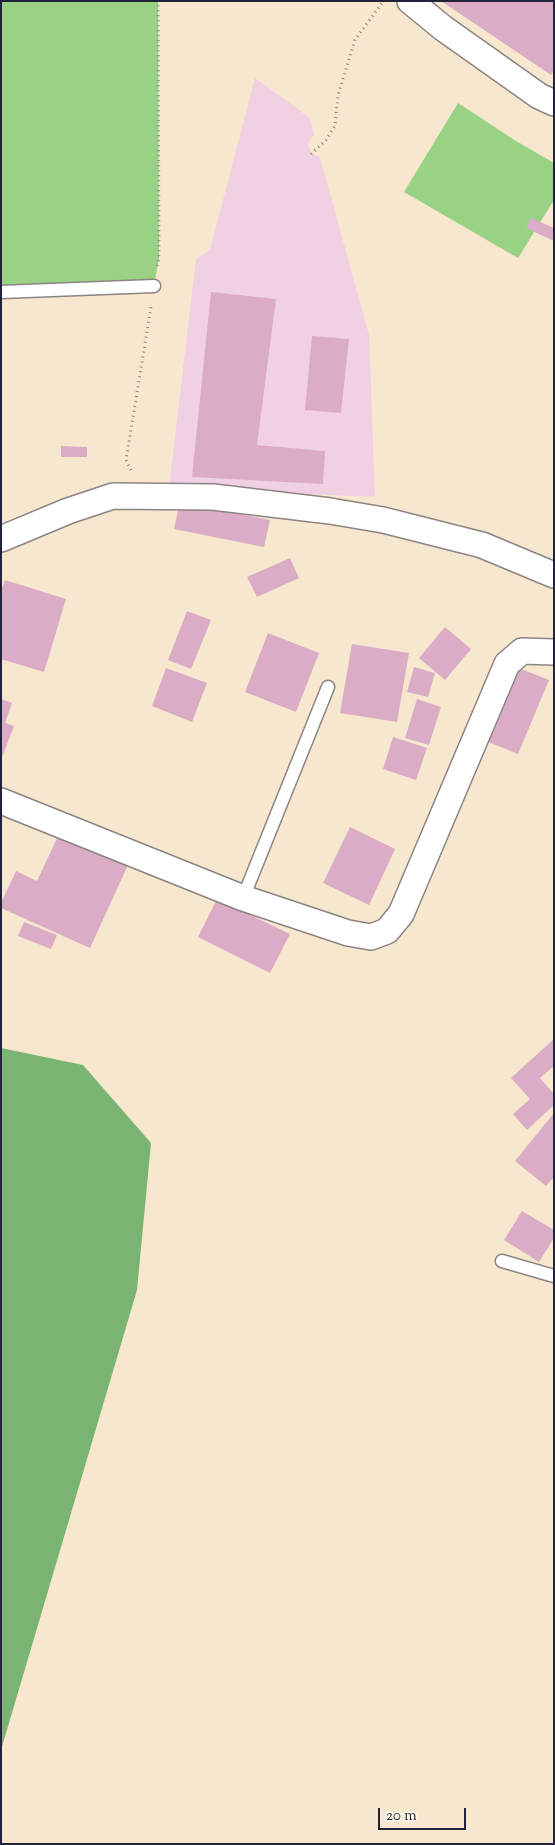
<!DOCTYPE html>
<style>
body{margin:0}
#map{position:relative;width:555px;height:1845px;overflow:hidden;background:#f6e7ce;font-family:"Sorts Mill Goudy",serif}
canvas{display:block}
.frame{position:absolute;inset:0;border:2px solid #22223b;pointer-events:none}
.scale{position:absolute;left:378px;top:1808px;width:88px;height:22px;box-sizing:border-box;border:2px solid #22223b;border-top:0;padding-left:6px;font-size:15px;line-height:18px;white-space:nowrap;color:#22223b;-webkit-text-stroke:4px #fcf5e5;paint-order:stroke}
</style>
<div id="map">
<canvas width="555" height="1845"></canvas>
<div class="frame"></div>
<div class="scale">20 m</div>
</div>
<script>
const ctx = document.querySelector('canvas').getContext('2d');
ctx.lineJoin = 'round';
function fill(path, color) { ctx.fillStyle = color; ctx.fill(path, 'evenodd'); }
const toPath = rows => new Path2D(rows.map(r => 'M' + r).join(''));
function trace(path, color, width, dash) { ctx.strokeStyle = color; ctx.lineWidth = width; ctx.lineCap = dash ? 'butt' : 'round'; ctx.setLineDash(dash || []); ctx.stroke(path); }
const built = toPath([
 [255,78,310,118,314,135,308,143,311,154,320,157,369,335,375,497,169,488,196,259,210,250]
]);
const green = toPath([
 [1,1,158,1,159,258,154,286,1,292],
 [458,103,516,141,554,163,554,200,518,258,404,192]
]);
const forest = toPath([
 [1,1048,83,1065,151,1143,137,1290,1,1750]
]);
const building = toPath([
 [441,1,554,1,554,71,551,75],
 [531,218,554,228,554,241,526,228],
 [211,292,276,299,257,445,325,451,323,484,192,477],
 [312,336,349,339,341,413,305,410],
 [61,446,87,447,87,457,61,457],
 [180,502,270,520,264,547,174,529],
 [290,558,299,578,257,597,247,577],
 [5,580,66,599,44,672,1,659,1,591],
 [187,611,211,620,191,669,168,660],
 [445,627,471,649,445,680,419,658],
 [268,633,319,653,296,712,245,692],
 [352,644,409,653,397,722,340,713],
 [511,665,549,680,518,754,481,739],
 [414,667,435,673,428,697,407,692],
 [166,668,207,683,192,722,152,706],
 [1,699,12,703,5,723,14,726,1,760],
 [417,699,441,707,429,745,405,738],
 [393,737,427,748,416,780,383,769],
 [350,827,395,849,369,905,323,883],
 [59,834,128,865,90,948,1,908,1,903,16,871,37,881],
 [217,899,290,934,270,973,198,937],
 [24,922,57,935,51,949,18,936],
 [554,1039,554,1066,540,1078,554,1094,554,1105,527,1130,513,1114,530,1099,511,1078],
 [554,1113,554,1177,546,1186,515,1161],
 [522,1211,554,1230,554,1238,539,1262,504,1240]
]);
const path = toPath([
 [311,154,326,140,335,126,338,95,355,40,382,3],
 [157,266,159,258,158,1],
 [131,470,126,460,151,307]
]);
const service = toPath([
 [1,292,154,286],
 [243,898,328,687],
 [502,1261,554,1276]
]);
const minor = toPath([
 [410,1,443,28,539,96,554,103],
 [1,539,68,511,113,496,213,497,330,511,383,520,482,545,554,575],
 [1,801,243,898,348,933,371,937,387,931,401,914,507,664,522,651,554,652]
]);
fill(built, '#f1d0e3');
fill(green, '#99d285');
fill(forest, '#7ab472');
fill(building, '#dbacc6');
trace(service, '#8c8484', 15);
trace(minor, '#8c8484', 28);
trace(path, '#8c8484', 3, [1, 4]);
trace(service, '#fff', 12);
trace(minor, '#fff', 25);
</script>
